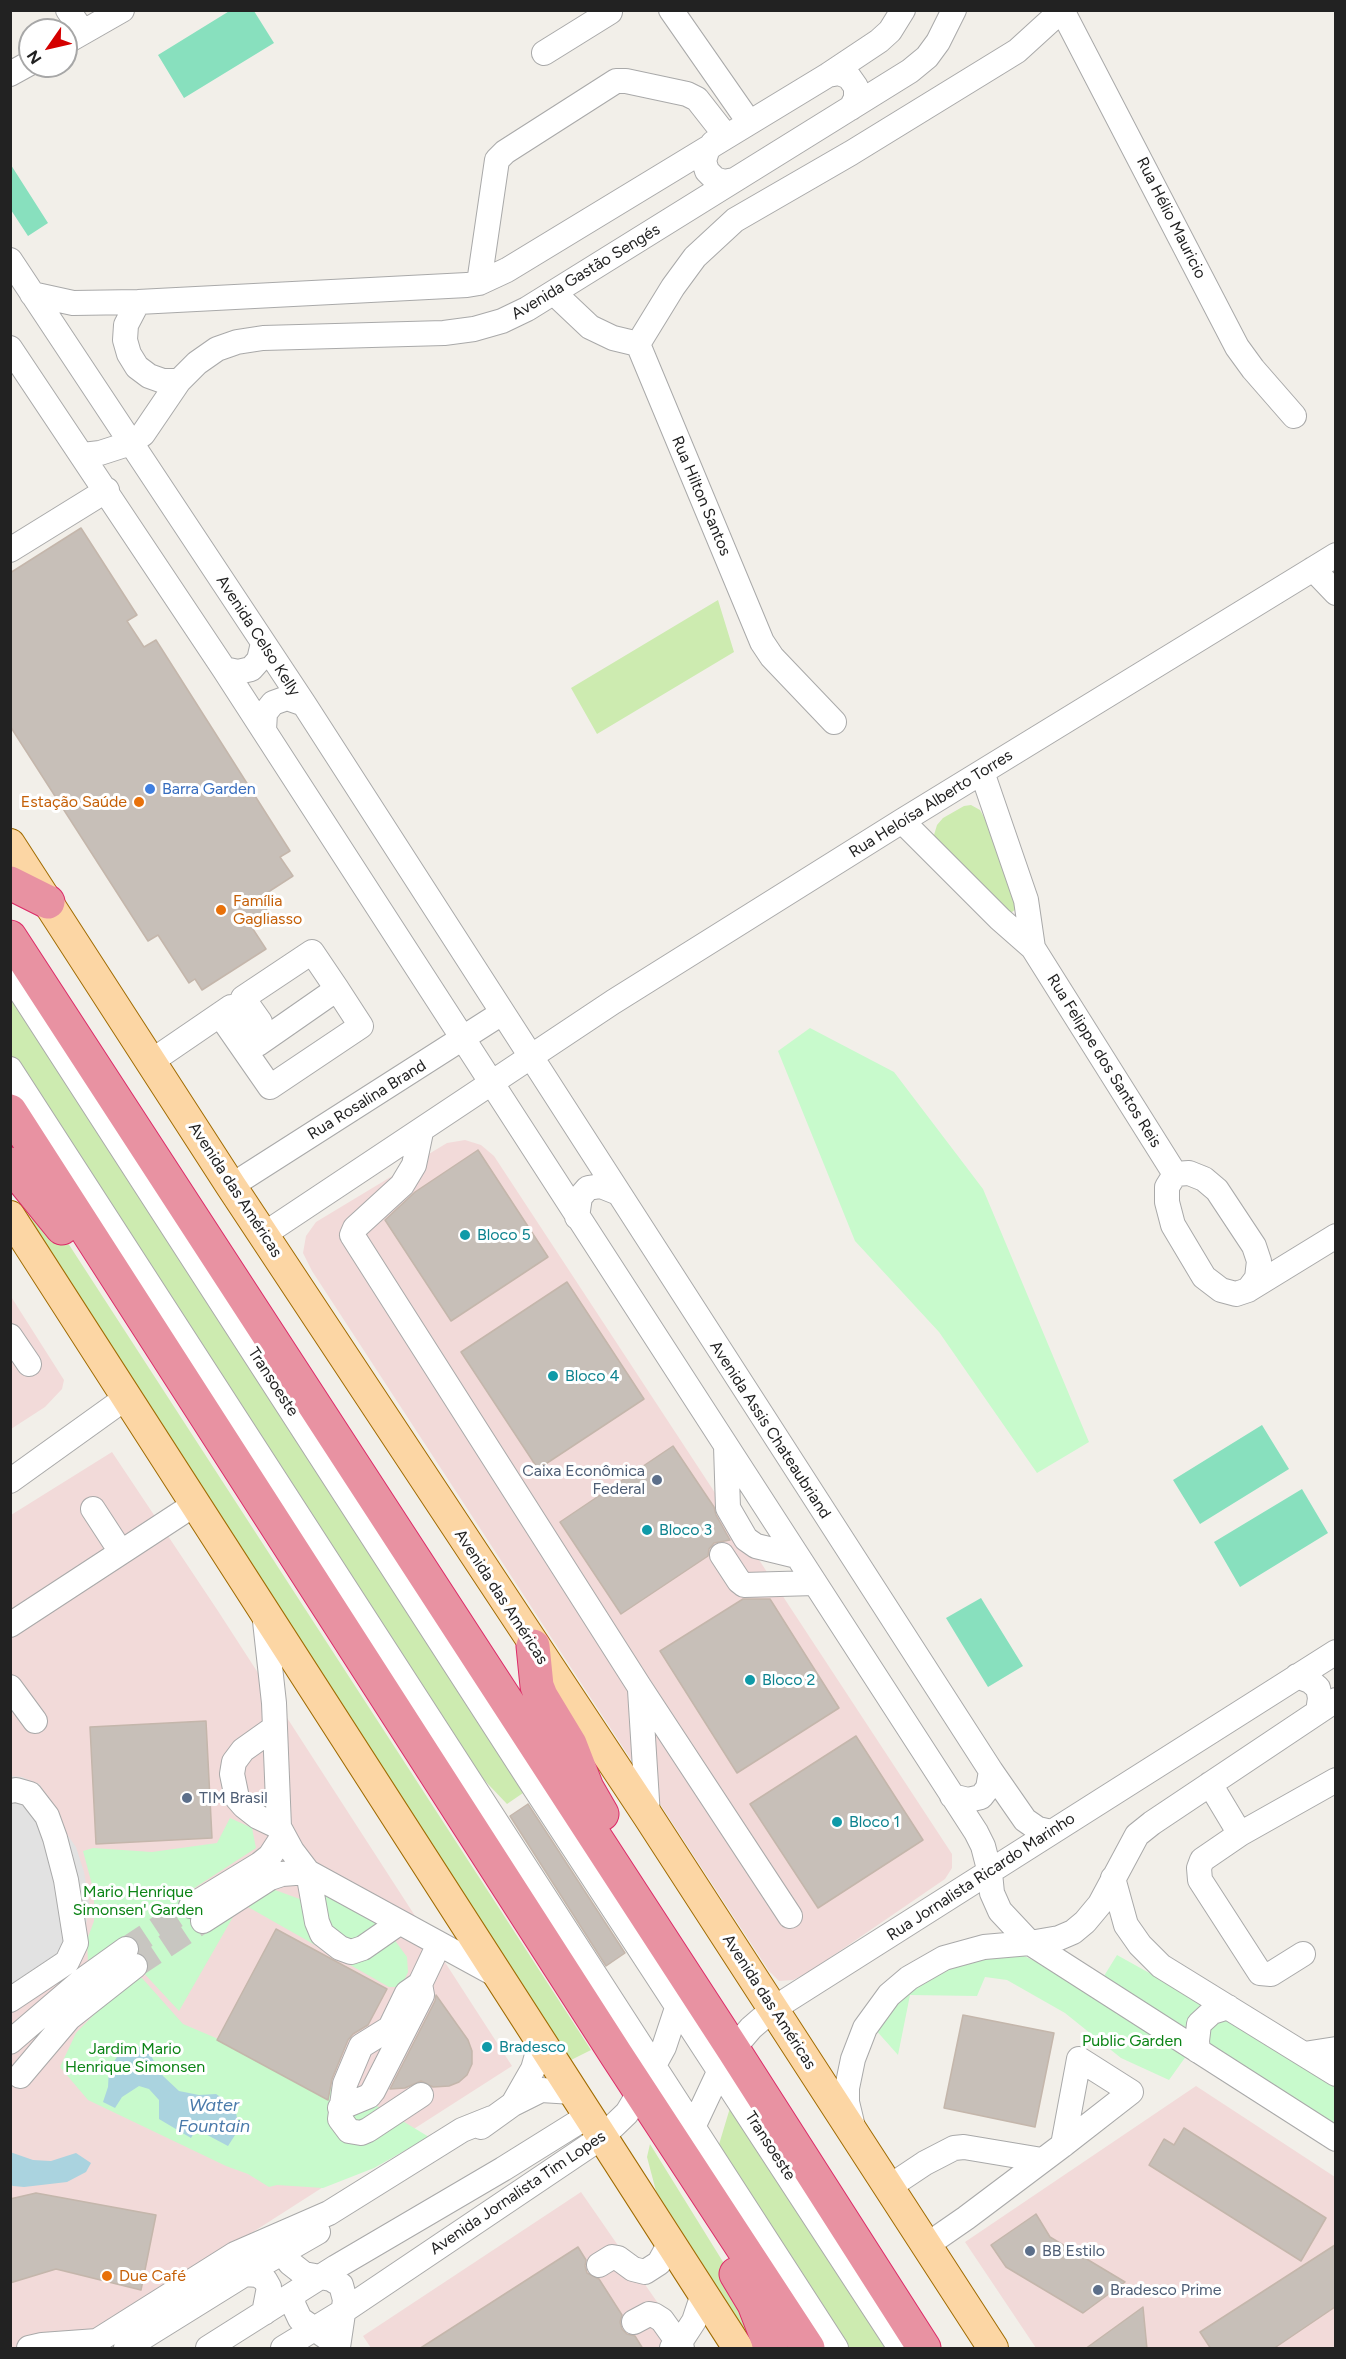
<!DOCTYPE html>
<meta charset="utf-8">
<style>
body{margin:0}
#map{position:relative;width:1346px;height:2359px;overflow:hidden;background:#f2efe9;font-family:Figtree,sans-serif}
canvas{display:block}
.frame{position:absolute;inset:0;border:12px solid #222;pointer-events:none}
.north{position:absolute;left:18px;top:18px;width:60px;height:60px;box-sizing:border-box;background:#fff;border:2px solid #a7a7a7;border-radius:50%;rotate:236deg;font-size:16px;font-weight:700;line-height:24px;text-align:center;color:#222}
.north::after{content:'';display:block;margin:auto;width:21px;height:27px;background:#d40000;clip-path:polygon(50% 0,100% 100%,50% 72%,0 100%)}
</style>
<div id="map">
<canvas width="1346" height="2359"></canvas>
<div class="frame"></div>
<div class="north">N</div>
</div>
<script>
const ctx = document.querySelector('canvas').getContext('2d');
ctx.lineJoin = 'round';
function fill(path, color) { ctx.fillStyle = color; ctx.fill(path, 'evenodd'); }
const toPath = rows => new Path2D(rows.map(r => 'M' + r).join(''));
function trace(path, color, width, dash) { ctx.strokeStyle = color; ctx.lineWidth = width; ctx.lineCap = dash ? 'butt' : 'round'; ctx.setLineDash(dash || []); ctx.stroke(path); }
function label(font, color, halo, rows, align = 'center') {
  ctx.font = font + ' Figtree,sans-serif'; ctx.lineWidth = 6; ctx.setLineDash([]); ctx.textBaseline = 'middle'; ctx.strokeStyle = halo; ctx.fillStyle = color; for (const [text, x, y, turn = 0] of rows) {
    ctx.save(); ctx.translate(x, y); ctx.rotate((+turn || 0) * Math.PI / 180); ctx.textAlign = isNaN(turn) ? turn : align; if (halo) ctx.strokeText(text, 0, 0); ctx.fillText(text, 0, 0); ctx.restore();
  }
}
const commercial = toPath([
 [465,1140,481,1145,494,1156,952,1854,952,1868,945,1879,809,1972,793,1980,779,1981,769,1971,312,1271,303,1253,306,1236,316,1222,447,1143],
 [10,1295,64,1380,62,1389,45,1407,11,1429],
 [112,1452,218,1611,512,2066,72,2348,11,2348,11,1515],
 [1196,2086,1335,2177,1335,2348,1036,2348,965,2242],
 [581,2192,689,2348,371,2348,363,2336]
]);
const grass = toPath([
 [718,600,734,652,597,734,571,688],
 [971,805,980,810,985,819,1018,901,1016,909,1012,912,1006,914,936,841,934,835,937,825,943,818,964,806],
 [10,982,496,1732,523,1793,507,1804,466,1761,11,1055],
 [11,1177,53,1220,591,2050,571,2060,35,1226],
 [733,2098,894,2348,844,2348,717,2151],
 [650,2144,746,2299,752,2341,656,2191,647,2157]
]);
const park = toPath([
 [810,1028,894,1072,983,1189,1089,1442,1037,1473,939,1332,855,1241,778,1051],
 [230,1818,252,1828,256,1848,182,1896,204,1928,264,1886,308,1902,325,1892,380,1920,407,1957,408,1972,401,1987,389,1987,241,1903,179,2011,140,1969,88,1962,87,1940,94,1921,94,1892,83,1851,93,1848,152,1852,217,1843],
 [984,1954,1022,1955,1058,1972,1189,2052,1169,2080,1121,2058,1065,2013,1007,1980,985,1977,977,1996,910,1995,898,2055,874,2028,895,1998,948,1966],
 [1117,1955,1216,2010,1335,2087,1335,2124,1159,2013,1104,1976],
 [142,1978,183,2024,381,2108,429,2137,374,2168,323,2188,277,2185,269,2187,248,2174,226,2166,88,2100,60,2067,76,2033,129,1979]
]);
const pitch = toPath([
 [231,10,254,11,274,43,184,98,158,55],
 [11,165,48,223,28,236,11,210],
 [1262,1425,1289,1469,1200,1524,1173,1480],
 [1302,1489,1328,1533,1240,1587,1214,1542],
 [981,1598,1023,1666,988,1687,946,1618]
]);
const parking = toPath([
 [11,1776,22,1777,39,1784,51,1802,59,1823,76,1847,84,1872,90,1907,79,1954,11,2000]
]);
const water = toPath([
 [129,2047,142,2047,151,2056,163,2076,179,2091,199,2095,216,2094,225,2100,236,2113,238,2123,237,2132,228,2146,196,2129,191,2138,159,2119,159,2100,149,2089,139,2086,122,2097,115,2108,103,2102,108,2087,109,2069,117,2057],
 [10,2152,33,2160,51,2161,76,2153,91,2163,86,2172,67,2182,24,2187,13,2186,11,2185]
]);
const building = toPath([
 [81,528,137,615,127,621,144,647,156,640,290,851,280,857,293,876,259,898,268,912,249,923,266,949,202,990,195,979,189,983,158,935,148,941,10,726,10,573,81,528],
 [478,1150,548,1257,451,1321,385,1220,415,1192,478,1150],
 [567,1282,644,1399,538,1469,461,1352,567,1282],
 [673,1446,714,1507,716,1515,730,1540,714,1543,709,1549,708,1556,621,1614,560,1522,673,1446],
 [743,1599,770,1599,839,1708,737,1773,660,1651,743,1599],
 [206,1721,212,1838,96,1844,90,1727,206,1721],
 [856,1736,923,1840,818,1908,750,1804,856,1736],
 [528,1804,625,1953,606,1966,510,1816,528,1804],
 [276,1929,387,1989,368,2025,353,2034,348,2040,332,2079,328,2100,217,2040,276,1929],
 [436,1995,468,2040,472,2051,472,2064,467,2075,459,2082,449,2086,433,2087,421,2081,405,2088,390,2089,435,2001,436,1995],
 [963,2015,1054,2033,1035,2127,944,2108,963,2015],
 [1184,2128,1326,2218,1301,2261,1149,2165,1164,2139,1174,2145,1184,2128],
 [36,2193,156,2215,141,2290,56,2269,10,2283,10,2199,36,2193],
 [1036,2214,1050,2237,1125,2282,1083,2313,1006,2267,991,2245,1036,2214],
 [1335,2245,1335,2307,1273,2349,1211,2349,1200,2332,1335,2245],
 [578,2247,586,2260,585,2266,587,2273,599,2279,622,2315,620,2322,622,2329,627,2334,635,2336,643,2349,419,2349,578,2247],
 [1143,2307,1147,2349,1085,2349,1143,2307]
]);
const minorTunnel = toPath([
 [126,1949,191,1906],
 [135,1966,203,1921]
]);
const minor = toPath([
 [68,10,83,32],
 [671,10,749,122],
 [1062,10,1237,347,1253,369,1294,416],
 [66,42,122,10],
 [544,53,610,12],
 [10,74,30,63],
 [828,75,839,73,849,77,856,87,856,98,851,108],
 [713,143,707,151,704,161,707,171,715,179,724,182,734,180],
 [10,260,304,704,991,1771,1025,1820,1038,1829,1051,1832],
 [479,283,497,160,505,152,616,81,626,81,687,94,697,99,726,136],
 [554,293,590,327,613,338,638,344,762,642,772,657,834,722],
 [32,294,73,303,138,302,467,285,479,283,507,270,828,75,879,41,890,31,903,10],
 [138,302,126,325,125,340,129,354,137,367,149,376,163,381,179,381],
 [638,344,673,287,695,257,735,220,851,153,1017,51,1062,10],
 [10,348,224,669,976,1832,983,1846,990,1873,992,1893,1000,1911,1030,1943,1336,2139],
 [83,455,100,453,131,443,143,434,179,381,197,363,217,349,237,342,263,338,444,333,474,329,502,321,527,309,910,71,927,57,938,42,954,10],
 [10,550,107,490],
 [1313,569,1336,593],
 [224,669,238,672,251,669,259,660,263,643],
 [264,730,265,713,273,703,287,698,304,704],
 [982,772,1026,900,1033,948],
 [902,821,1000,919,1033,948,1175,1174],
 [10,975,536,1790,900,2348],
 [260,1022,243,998,312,952,337,989],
 [152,1061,231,1007,258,1044,337,989,361,1026,270,1087,220,1015],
 [10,1069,836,2348],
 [421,1132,414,1165,402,1185,355,1228,352,1235,639,1686,790,1916],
 [1175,1174,1167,1187,1167,1202,1173,1225,1204,1277,1221,1290,1236,1294,1248,1290,1336,1236],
 [1175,1174,1189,1173,1204,1179,1217,1190,1254,1246,1259,1261,1257,1278,1248,1290],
 [231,1186,502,1013],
 [577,1217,580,1197,588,1188,601,1186,616,1192],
 [263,1235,613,1002,902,821,1336,555],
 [10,1336,29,1364],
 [726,1446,728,1508,746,1539,756,1546,797,1556],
 [10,1481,127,1397],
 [93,1509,121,1552],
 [722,1555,739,1581,744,1585,815,1583],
 [264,1612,274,1703,279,1827,292,1851,308,1872,500,1977],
 [10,1625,195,1504],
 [1297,1676,1310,1681,1318,1688,1320,1698,1318,1712],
 [10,1687,35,1721],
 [640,1690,648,1816],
 [274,1728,243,1750,234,1762,232,1774,237,1798,244,1806,258,1817,279,1827],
 [1210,1784,1240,1834,1202,1860,1199,1868,1200,1880,1260,1973,1271,1974,1303,1954],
 [10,1791,16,1790,30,1794,47,1816,55,1838,66,1880,76,1943,67,1962,10,2000],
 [952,1796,968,1800,981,1797,988,1788,991,1771],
 [1240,1834,1336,1780],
 [308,1872,317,1922,322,1934,340,1948,351,1952,363,1948,399,1923],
 [1113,1878,1126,1925,1140,1945,1161,1966,1336,2074],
 [191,1906,260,1864,270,1856,283,1836],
 [203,1921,270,1878,282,1874,308,1872],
 [420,1984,407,1993,390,2028,361,2046,345,2084,340,2119,349,2131,361,2133,368,2130,421,2095],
 [10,2042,80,1982,126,1949],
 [1198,2051,1197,2041,1199,2024,1212,2012,1228,2007],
 [1304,2054,1336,2049],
 [20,2076,69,2018,135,1966],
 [513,2104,533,2069,541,2041],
 [340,2108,369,2096,373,2091,422,1995,420,1984,439,1944],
 [481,2127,513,2104,541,2090,573,2092],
 [853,2127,847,2102,847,2088,853,2059,865,2028,889,1995,909,1978,944,1958,984,1947,1030,1943,1059,1938,1073,1932,1085,1922,1100,1904,1137,1835,1152,1823,1336,1700],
 [688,2138,720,2070,733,2049,751,2028,773,2009,1336,1652],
 [889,2187,925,2163,954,2148,964,2147,1042,2160],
 [274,2241,290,2263,304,2274,331,2279,341,2285,345,2300,338,2347],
 [927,2245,966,2218,1063,2145,1131,2092,1079,2059,1063,2145],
 [599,2265,612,2257,618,2258,633,2269,645,2272,659,2263,670,2243],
 [245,2274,258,2275,265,2280,269,2287,264,2313],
 [294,2294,293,2304,300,2319,326,2337],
 [634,2322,649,2314,654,2315,662,2320,682,2348],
 [29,2348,42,2345,97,2341,235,2254,329,2213,462,2130,492,2118],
 [126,2348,245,2274,318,2232],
 [208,2348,336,2267,503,2169,588,2116],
 [283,2348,342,2312,602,2137,627,2113,640,2091,664,2047,681,1996],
 [672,2348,679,2344,694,2321,703,2294]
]);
const major = toPath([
 [10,844,231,1186,648,1816,993,2348],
 [10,1216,738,2348]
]);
const highway = toPath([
 [10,883,48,902],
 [10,937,733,2049,924,2348],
 [10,1111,617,2056,808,2348],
 [10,1164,62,1228],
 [533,1646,537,1686,541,1696,570,1744,587,1788,602,1814],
 [736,2274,754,2304,771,2348]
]);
const markers = [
 [150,789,6,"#3f7fe0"],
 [139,802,6,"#e8710a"],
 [221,910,6,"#e8710a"],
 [465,1235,6,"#0f9aa8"],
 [553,1376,6,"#0f9aa8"],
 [657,1480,6,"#5c6f8a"],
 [647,1530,6,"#0f9aa8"],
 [750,1680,6,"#0f9aa8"],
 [187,1798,6,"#5c6f8a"],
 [837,1822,6,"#0f9aa8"],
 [487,2047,6,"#0f9aa8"],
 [1030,2251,6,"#5c6f8a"],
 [107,2276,6,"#e8710a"],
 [1098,2290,6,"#5c6f8a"]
];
const streetNames = [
 ["Rua Hélio Mauricio",1171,218,63],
 ["Avenida Gastão Sengés",586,272,-31],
 ["Rua Hilton Santos",701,496,67],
 ["Avenida Celso Kelly",258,636,57],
 ["Rua Heloísa Alberto Torres",931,804,-32],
 ["Rua Felippe dos Santos Reis",1104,1061,58],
 ["Rua Rosalina Brand",367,1100,-32],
 ["Avenida das Américas",235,1190,57],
 ["Transoeste",273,1382,57],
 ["Avenida Assis Chateaubriand",770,1430,57],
 ["Avenida das Américas",501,1597,57],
 ["Rua Jornalista Ricardo Marinho",981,1877,-33],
 ["Avenida das Américas",769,2002,57],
 ["Transoeste",770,2146,57],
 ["Avenida Jornalista Tim Lopes",518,2193,-34]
];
const shopNames = [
 ["Barra Garden",162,789]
];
const foodNames = [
 ["Estação Saúde",127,802,"right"],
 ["Família",233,901],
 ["Gagliasso",233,919],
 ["Due Café",119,2276]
];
const cultureNames = [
 ["Bloco 5",477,1235],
 ["Bloco 4",565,1376],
 ["Bloco 3",659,1530],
 ["Bloco 2",762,1680],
 ["Bloco 1",849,1822],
 ["Bradesco",499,2047]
];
const serviceNames = [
 ["Caixa Econômica",645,1471,"right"],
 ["Federal",645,1489,"right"],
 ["TIM Brasil",199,1798],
 ["BB Estilo",1042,2251],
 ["Bradesco Prime",1110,2290]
];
const parkNames = [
 ["Mario Henrique",138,1892],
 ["Simonsen' Garden",138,1910],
 ["Public Garden",1132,2041],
 ["Jardim Mario",135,2049],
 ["Henrique Simonsen",135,2067]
];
const waterNames = [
 ["Water",214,2106],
 ["Fountain",214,2127]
];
fill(commercial, '#f2dad9');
fill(grass, '#cdebb0');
fill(park, '#c8facc');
fill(pitch, '#88e0be');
fill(parking, '#e2e2e2');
fill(water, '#aad3df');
fill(building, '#c7bfb8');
trace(building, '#c4b6ab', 1.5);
trace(minorTunnel, '#c8c6c1', 24, [24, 12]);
trace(minor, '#a9a9a9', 26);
trace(major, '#a06b00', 32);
trace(highway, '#dc2a67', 35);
trace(minor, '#fff', 24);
trace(major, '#fcd6a4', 30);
trace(highway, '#e892a2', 33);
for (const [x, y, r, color] of markers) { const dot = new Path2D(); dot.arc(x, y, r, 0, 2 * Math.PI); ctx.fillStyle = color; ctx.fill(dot); trace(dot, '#fff', 2); }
label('16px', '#222', '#fff', streetNames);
label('16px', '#366cbe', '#fff', shopNames, 'left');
label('16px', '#c56008', '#fff', foodNames, 'left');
label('16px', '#0d838f', '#fff', cultureNames, 'left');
label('16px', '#4e5e75', '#fff', serviceNames, 'left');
label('16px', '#0c8416', '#fff', parkNames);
label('italic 18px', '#4a7aab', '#fff', waterNames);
</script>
